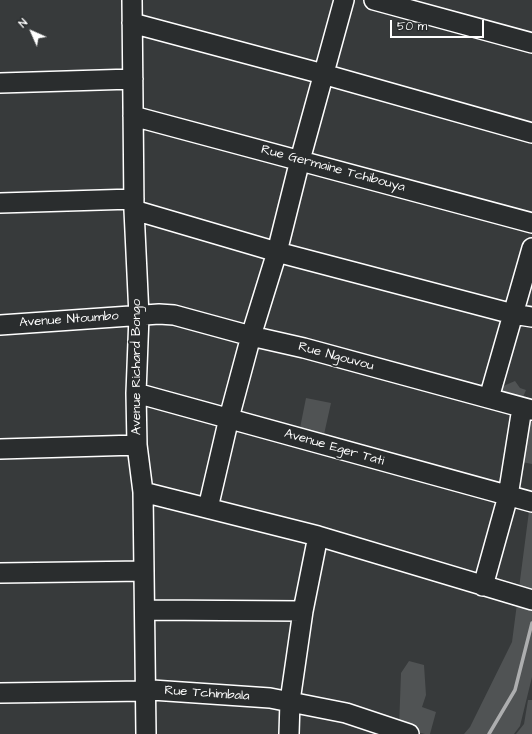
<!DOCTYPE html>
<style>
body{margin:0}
#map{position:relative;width:532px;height:734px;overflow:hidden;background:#373a3b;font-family:"Architects Daughter",sans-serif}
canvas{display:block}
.north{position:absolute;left:12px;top:12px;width:40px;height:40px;-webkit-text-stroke:3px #2a2d2e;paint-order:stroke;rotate:315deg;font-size:11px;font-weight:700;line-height:16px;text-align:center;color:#fff}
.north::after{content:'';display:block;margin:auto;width:14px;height:18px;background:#fff;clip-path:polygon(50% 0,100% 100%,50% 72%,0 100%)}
.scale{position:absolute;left:390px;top:20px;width:94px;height:18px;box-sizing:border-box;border:2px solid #fff;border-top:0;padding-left:5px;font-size:12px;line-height:14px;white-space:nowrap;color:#fff;-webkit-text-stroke:3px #2a2d2e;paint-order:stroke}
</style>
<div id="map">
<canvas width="532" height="734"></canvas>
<div class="north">N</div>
<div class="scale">50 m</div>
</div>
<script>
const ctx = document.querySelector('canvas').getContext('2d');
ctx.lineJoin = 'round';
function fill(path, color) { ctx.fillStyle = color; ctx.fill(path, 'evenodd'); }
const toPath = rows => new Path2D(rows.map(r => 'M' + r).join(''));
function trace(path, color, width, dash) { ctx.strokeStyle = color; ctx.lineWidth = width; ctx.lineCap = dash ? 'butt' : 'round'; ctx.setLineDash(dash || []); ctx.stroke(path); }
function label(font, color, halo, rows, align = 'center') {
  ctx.font = font + ' "Architects Daughter",sans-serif'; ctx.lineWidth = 3.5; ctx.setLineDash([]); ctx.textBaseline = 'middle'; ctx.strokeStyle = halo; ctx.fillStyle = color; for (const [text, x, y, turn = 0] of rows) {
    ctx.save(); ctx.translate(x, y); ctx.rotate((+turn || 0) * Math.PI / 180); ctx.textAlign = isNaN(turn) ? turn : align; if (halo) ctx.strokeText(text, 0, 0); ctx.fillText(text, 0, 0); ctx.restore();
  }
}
const green = toPath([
 [515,381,520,388,526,390,523,397,514,395,510,398,499,398,501,387],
 [306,398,331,403,323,439,299,433],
 [523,413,532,416,532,464,517,461],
 [532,488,532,677,520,726,514,734,464,734,470,727,512,642],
 [409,661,424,665,426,695,422,707,436,712,430,734,425,734,399,728,401,673],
 [528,700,532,700,532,734,516,734,524,724]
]);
const stream = toPath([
 [489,734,515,690,532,623]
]);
const minor = toPath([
 [132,0,134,210,139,316,136,393,137,445,143,492,146,734],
 [374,0,532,43],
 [132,23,323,74,532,133],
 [0,83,133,79],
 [133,116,532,223],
 [0,203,134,199],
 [134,210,277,252,513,314,532,317],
 [0,325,159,314,174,315,251,336,304,348,532,410],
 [136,393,532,502],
 [489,398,532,248],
 [0,449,137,445],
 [143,492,318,536,532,600],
 [208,508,229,418,251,336,277,252,300,160,344,0],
 [0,573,144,571],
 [483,586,508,496,522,408],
 [145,610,303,611],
 [0,693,145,691,152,690,270,698,346,713,409,734],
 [289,734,290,701,303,611,318,536]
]);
const streetNames = [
 ["Rue Germaine Tchibouya",333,169,15],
 ["Avenue Ntoumbo",69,320,-4],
 ["Rue Ngouvou",336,357,15],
 ["Avenue Richard Bongo",137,367,-90],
 ["Avenue Eger Tati",334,448,16],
 ["Rue Tchimbala",207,694,4]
];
fill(green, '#505354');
trace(stream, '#adaeaf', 3.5);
trace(minor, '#fff', 22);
trace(minor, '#2a2d2e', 19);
label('13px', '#fff', '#2a2d2e', streetNames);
</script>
